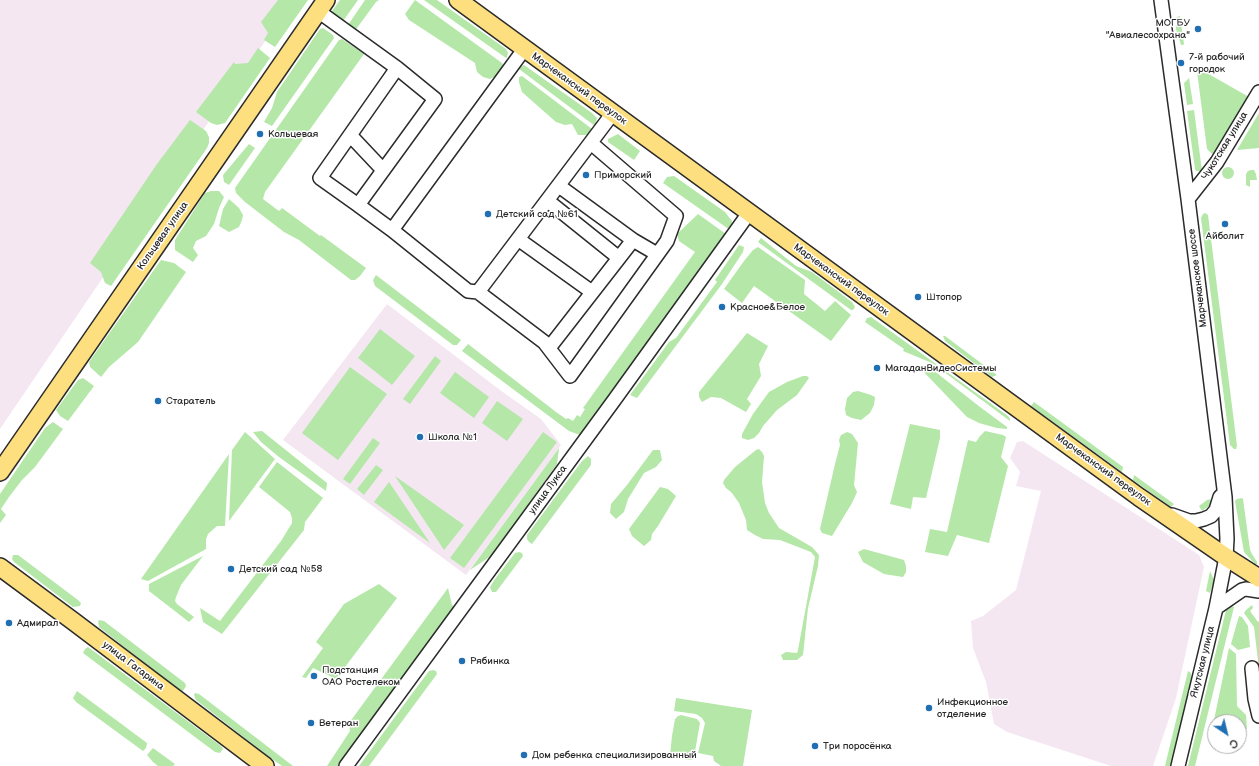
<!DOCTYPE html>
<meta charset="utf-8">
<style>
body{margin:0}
#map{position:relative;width:1259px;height:766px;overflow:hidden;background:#fff;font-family:"Balsamiq Sans",sans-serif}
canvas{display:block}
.north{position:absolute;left:1207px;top:714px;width:40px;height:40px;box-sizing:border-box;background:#fff;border:1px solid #aaa;border-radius:50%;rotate:145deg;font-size:11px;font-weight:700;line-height:16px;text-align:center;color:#2b2b2b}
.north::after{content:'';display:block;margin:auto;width:14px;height:18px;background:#1f6fb2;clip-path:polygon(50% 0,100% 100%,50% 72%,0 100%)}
</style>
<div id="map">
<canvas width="1259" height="766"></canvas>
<div class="north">С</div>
</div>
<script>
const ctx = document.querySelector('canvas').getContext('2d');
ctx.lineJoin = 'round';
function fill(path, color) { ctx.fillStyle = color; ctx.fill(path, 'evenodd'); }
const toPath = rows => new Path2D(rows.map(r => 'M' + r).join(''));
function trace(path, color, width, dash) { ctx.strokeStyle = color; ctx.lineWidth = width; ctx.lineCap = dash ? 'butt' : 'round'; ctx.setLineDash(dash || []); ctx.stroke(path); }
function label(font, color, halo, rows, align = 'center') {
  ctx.font = font + ' "Balsamiq Sans",sans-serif'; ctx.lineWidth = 3; ctx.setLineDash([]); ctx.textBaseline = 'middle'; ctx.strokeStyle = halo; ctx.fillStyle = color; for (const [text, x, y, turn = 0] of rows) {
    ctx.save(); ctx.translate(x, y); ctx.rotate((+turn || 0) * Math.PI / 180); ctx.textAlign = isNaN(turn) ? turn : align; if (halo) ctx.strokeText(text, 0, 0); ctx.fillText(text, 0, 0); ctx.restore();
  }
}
const built = toPath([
 [0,0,294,0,203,130,0,429],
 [387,304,500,390,541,419,561,445,466,575,283,440],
 [1023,441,1199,555,1204,567,1176,698,1153,766,1111,766,1007,732,994,724,986,682,973,648,971,621,983,616,1016,590,1041,491,1016,486,1020,472,1010,458,1017,442]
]);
const green = toPath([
 [278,0,308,0,275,47,264,40,268,33,261,22],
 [340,0,358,0,343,21,340,21,333,17,332,11],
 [365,0,379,0,376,2,354,32,348,25],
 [415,0,502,63,503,65,502,68,496,76,490,79,483,77,477,72,475,63,409,20,405,14],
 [424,0,437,0,506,49,508,53,507,57,506,58],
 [1180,16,1184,44,1183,45,1181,45,1176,29,1176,19,1177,17],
 [323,28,333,35,334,38,272,126,264,122,272,108,277,92,320,29],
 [342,39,364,54,265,192,263,199,279,211,282,208,320,236,321,235,366,268,360,276,355,280,351,280,299,240,284,232,245,202,236,193,235,188,339,40],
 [258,48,270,58,225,123,217,125,211,123,196,112,234,62,235,64,248,63],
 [524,65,592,113,597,118,595,126,519,69,520,67],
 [1198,68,1249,97,1215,152,1212,154,1207,149,1197,71],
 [522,76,592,129,588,135,578,135,572,124,565,125,556,122,522,92,519,82,519,77],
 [1189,78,1193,104,1187,105,1184,83],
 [1194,110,1202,171,1196,171,1195,169,1187,111],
 [1259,113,1259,148,1237,150],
 [190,120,206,131,209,137,209,143,207,148,111,286,105,283,101,272,90,263,157,164],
 [618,134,640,151,634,160,608,142,608,139],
 [249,144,255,148,229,185,224,182,223,175],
 '1222 173a6 6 0 1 1 12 0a6 6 0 1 1-12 0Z',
 [1251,170,1254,170,1256,174,1257,180,1250,180,1250,187,1246,185,1246,174,1248,171],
 [674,176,725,212,732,221,732,225,730,230,663,183,667,177],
 [211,191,219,191,224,197,219,208,214,224,206,236,196,241,193,248,198,255,193,262,175,250,175,240,205,193],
 [229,199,239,208,243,215,242,220,239,227,229,232,219,226,223,209],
 [1205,213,1208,215,1237,446,1236,449,1234,449,1230,445,1201,218,1203,214],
 [698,214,726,234,714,253,580,435,569,431,462,351,468,344,556,412,566,419,568,418,573,421,577,415,580,417,585,409,583,408,695,252,679,241,677,234],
 [761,238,796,266,812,272,852,302,855,307,853,310,851,310,758,242],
 [739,245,744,247,743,252,722,284,637,398,630,395,669,342,676,338,717,282,715,280],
 [758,247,805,280,804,294,825,311,835,301,851,315,831,341,754,286,742,303,724,289,744,261,753,250],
 [161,260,174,263,186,272,138,342,109,367,101,377,90,367,89,362],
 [376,275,461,340,457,345,453,345,375,286,373,280],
 [871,317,1008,416,1010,419,1010,421,932,363,903,351,904,349,865,322,867,318],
 [380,329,415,356,392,385,358,358],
 [747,333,768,346,759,364,761,376,747,399,751,404,746,412,721,398,711,397,702,402,699,397,699,392],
 [943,336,945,336,997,375,992,377,945,341],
 [435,356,441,361,410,404,403,399],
 [350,367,387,394,338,460,302,433],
 [919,367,933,370,980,407,1007,427,1007,429,997,428,979,423,967,417],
 [455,372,489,397,474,418,440,393],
 [803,376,807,376,809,378,797,395,777,410,763,426,759,433,754,438,748,440,742,438,742,434,753,414,769,392,787,382],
 [83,378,94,386,68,421,60,416,56,410,78,380],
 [858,391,871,395,875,397,874,405,870,413,861,420,852,418,846,415,845,409,847,398,853,392],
 [497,401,523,419,507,441,482,423],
 [1034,402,1123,467,1122,472,1031,406],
 [53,422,63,429,35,467,22,480,9,497,1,509,6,515,0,523,0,494,45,428],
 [910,424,940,430,940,438,926,498,913,497,911,509,890,504],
 [262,431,327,483,326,491,279,457,261,442,253,432],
 [985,431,1003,435,1006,437,1001,457,1008,466,989,543,957,535,948,556,925,552,930,529,947,532,968,440,976,442,980,436],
 [245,432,275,459,229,521,232,450],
 [543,432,557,442,464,568,450,558],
 [847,432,852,434,858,443,854,485,857,492,852,503,832,536,822,533,820,529,835,464,840,445,839,440,841,435],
 [373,438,380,443,350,484,343,479],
 [559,448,557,464,491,556,470,570],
 [759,449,762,452,764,456,762,482,765,503,769,513,779,528,812,547,819,555,818,566,808,608,803,655,797,660,783,660,781,655,786,652,797,653,798,650,815,557,811,552,780,540,763,539,755,535,747,530,746,520,739,503,732,493,726,488,723,483,724,480,735,467,756,450],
 [653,450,660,450,662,460,656,467,644,473,628,499,624,512,616,519,610,513,611,504,627,485],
 [229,454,225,526,217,526,208,534,206,539,206,549,148,581,141,579],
 [588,456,591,459,591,465,532,544,529,542,527,539,527,535,582,461],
 [277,462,323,498,305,522,304,530,222,634,203,622,200,608,220,621,281,541,292,523,292,518,290,512,259,487],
 [376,465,383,470,364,495,357,489],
 [1134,475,1174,504,1171,507,1133,480],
 [395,476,464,525,444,550],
 [389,482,430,543,374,502],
 [660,487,668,489,676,496,658,526,652,534,651,540,644,546,632,536,629,529],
 [1242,498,1243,499,1250,550,1252,554,1257,562,1257,564,1255,564,1244,552,1235,501,1237,499],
 [1213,499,1209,506,1202,511,1199,506,1207,500],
 [864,549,904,560,906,566,906,572,903,577,884,574,863,562,858,552],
 [519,552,522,553,523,556,496,592,492,592,490,587,495,579,515,553],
 [13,555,18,555,78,600,81,603,80,606,73,607,14,562,12,559],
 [203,556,181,585,176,597,175,601,177,604,194,617,189,622,149,591,149,584],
 [1210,571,1214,580,1210,593,1206,591],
 [379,584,397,598,336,679,313,668,306,678,302,677,323,648,316,642,344,604],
 [448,588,452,605,457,609,340,766,327,766,350,731,349,723],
 [1229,605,1234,607,1195,766,1188,766,1227,606],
 [1252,605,1253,608,1250,611,1258,622,1259,621,1259,669,1254,627,1244,613,1246,610],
 [1239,616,1242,617,1248,626,1250,647,1238,650,1231,644],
 [99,620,104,621,185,683,186,686,183,691,178,690,99,627,98,622],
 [88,647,221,746,223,749,220,753,215,752,83,653,85,649],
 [1229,648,1236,654,1237,706,1246,715,1247,729,1239,728,1239,722,1215,722,1214,720],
 [433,670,436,671,437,674,369,766,359,766,411,695,429,671],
 [1188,671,1191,673,1192,679,1171,766,1165,766],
 [77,691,147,743,146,748,143,751,76,702,73,698],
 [195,693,199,694,293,766,282,766,268,756,196,700,194,695],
 [676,698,752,710,743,766,721,766,714,761,713,756,698,753,705,723,702,718,696,714,674,711],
 [681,715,697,719,700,723,694,757,691,760,675,758,670,755,672,736,675,719,678,716],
 [153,748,175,764,173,766,158,766,153,762,147,755]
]);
const minor = toPath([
 [1161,0,1188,199,1225,497,1227,539,1226,557,1216,608,1178,766],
 [318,11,397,68,435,99,358,205,320,178,397,68],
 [350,135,383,170],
 [559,186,633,240],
 [1188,199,1217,162,1259,92],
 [548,201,619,258],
 [358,205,392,230,525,48],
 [392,230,468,291,478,292,613,113],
 [518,239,592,292],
 [478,292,544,342,570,376,667,241,676,216,591,143],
 [549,348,633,240,657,254],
 [1172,515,1189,521,1196,521,1204,519,1211,516,1216,510,1220,497,1223,494],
 [1216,608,1242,590,1246,589,1259,591],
 [1252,668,1255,699,1259,716],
 [346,766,615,399,749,213]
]);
const major = toPath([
 [458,0,1139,497,1226,557,1259,578],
 [0,472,326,0],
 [0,567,73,621,265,766]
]);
const markers = [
 [1198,29,4,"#1f6fb2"],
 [1181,63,4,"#1f6fb2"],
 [260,134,4,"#1f6fb2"],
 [586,175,4,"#1f6fb2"],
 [488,214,4,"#1f6fb2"],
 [1225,224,4,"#1f6fb2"],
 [918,297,4,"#1f6fb2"],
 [722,307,4,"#1f6fb2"],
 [877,368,4,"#1f6fb2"],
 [158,401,4,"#1f6fb2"],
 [420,437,4,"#1f6fb2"],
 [231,569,4,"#1f6fb2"],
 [9,623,4,"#1f6fb2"],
 [462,661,4,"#1f6fb2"],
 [314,676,4,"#1f6fb2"],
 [929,708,4,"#1f6fb2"],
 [311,723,4,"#1f6fb2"],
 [815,746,4,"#1f6fb2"],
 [524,755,4,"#1f6fb2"]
];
const poiNames = [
 ["МОГБУ",1190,23,"right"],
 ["\"Авиалесоохрана\"",1190,35,"right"],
 ["7-й рабочий",1189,57],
 ["городок",1189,69],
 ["Кольцевая",268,134],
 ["Приморский",594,175],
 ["Детский сад №61",496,214],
 ["Айболит",1225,236,"center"],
 ["Штопор",926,297],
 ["Красное&Белое",730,307],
 ["МагаданВидеоСистемы",885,368],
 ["Старатель",166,401],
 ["Школа №1",428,437],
 ["Детский сад №58",239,569],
 ["Адмирал",17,623],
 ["Рябинка",470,661],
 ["Подстанция",322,670],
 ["ОАО Ростелеком",322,682],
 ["Инфекционное",937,702],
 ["отделение",937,714],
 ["Ветеран",319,723],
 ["Три поросёнка",823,746],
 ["Дом ребенка специализированный",532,755]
];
const streetNames = [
 ["Марчеканский переулок",579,89,36],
 ["Чукотская улица",1225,146,-58],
 ["Кольцевая улица",163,236,-55],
 ["Марчеканское шоссе",1198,278,-97],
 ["Марчеканский переулок",841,280,36],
 ["Марчеканский переулок",1103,470,36],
 ["улица Лукса",548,490,-54],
 ["Якутская улица",1203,662,-76],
 ["улица Гагарина",133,666,37]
];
fill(built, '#f4e7f2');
fill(green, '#b4e7a8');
trace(minor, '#2b2b2b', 16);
trace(major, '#2b2b2b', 20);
trace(minor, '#fff', 13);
trace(major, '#fddf80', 17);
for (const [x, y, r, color] of markers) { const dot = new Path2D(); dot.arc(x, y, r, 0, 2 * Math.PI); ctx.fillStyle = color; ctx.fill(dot); trace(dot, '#fff', 1.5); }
label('10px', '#2b2b2b', '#fff', poiNames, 'left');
label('10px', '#2b2b2b', '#fff', streetNames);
</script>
